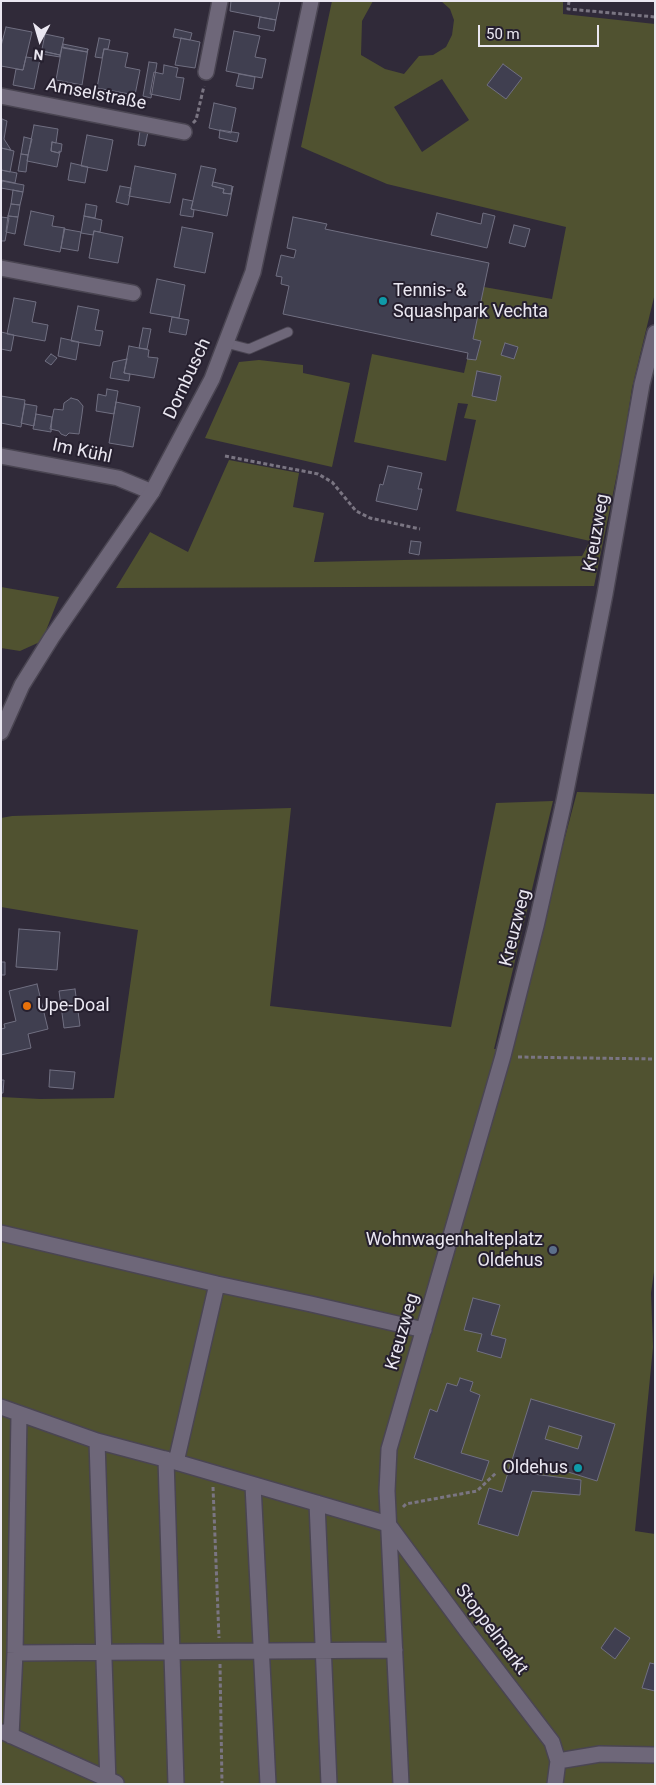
<!DOCTYPE html>
<meta charset="utf-8">
<style>
body{margin:0}
#map{position:relative;width:656px;height:1785px;overflow:hidden;background:#302a39;font-family:Roboto,sans-serif}
canvas{display:block}
.frame{position:absolute;inset:0;border:2px solid #eae7f1;pointer-events:none}
.north{position:absolute;left:15px;top:15px;width:50px;height:50px;-webkit-text-stroke:4px #26202f;paint-order:stroke;rotate:186deg;font-size:14px;font-weight:700;line-height:20px;text-align:center;color:#eae7f1}
.north::after{content:'';display:block;margin:auto;width:18px;height:22px;background:#eae7f1;clip-path:polygon(50% 0,100% 100%,50% 72%,0 100%)}
.scale{position:absolute;left:478px;top:25px;width:121px;height:22px;box-sizing:border-box;border:2px solid #eae7f1;border-top:0;padding-left:6px;font-size:15px;line-height:18px;white-space:nowrap;color:#eae7f1;-webkit-text-stroke:4px #26202f;paint-order:stroke}
</style>
<div id="map">
<canvas width="656" height="1785"></canvas>
<div class="frame"></div>
<div class="north">N</div>
<div class="scale">50 m</div>
</div>
<script>
const ctx = document.querySelector('canvas').getContext('2d');
ctx.lineJoin = 'round';
function fill(path, color) { ctx.fillStyle = color; ctx.fill(path, 'evenodd'); }
const toPath = rows => new Path2D(rows.map(r => 'M' + r).join(''));
function trace(path, color, width, dash) { ctx.strokeStyle = color; ctx.lineWidth = width; ctx.lineCap = dash ? 'butt' : 'round'; ctx.setLineDash(dash || []); ctx.stroke(path); }
function label(font, color, halo, rows, align = 'center') {
  ctx.font = font + ' Roboto,sans-serif'; ctx.lineWidth = 4; ctx.setLineDash([]); ctx.textBaseline = 'middle'; ctx.strokeStyle = halo; ctx.fillStyle = color; for (const [text, x, y, turn = 0] of rows) {
    ctx.save(); ctx.translate(x, y); ctx.rotate((+turn || 0) * Math.PI / 180); ctx.textAlign = isNaN(turn) ? turn : align; if (halo) ctx.strokeText(text, 0, 0); ctx.fillText(text, 0, 0); ctx.restore();
  }
}
const green = toPath([
 [332,1,373,1,362,21,361,55,385,69,404,74,419,56,433,55,446,47,452,35,454,20,450,9,441,1,563,1,563,14,655,24,655,293,632,388,624,440,594,586,116,588,150,532,188,552,229,460,299,473,293,507,324,513,314,562,582,556,590,541,456,511,476,420,464,418,468,404,458,403,446,461,354,442,372,354,464,373,484,287,552,299,566,227,387,184,301,147],
 [442,79,469,120,422,152,394,107],
 [259,360,303,365,303,373,350,383,332,467,205,438,239,362],
 [1,587,59,597,42,641,20,651,1,648],
 [577,792,655,794,655,1265,651,1293,653,1347,635,1531,655,1534,655,1784,1,1784,1,1097,40,1099,114,1098,138,930,1,907,1,818,12,816,291,808,270,1006,451,1027,496,803,553,801,494,1049,509,1049]
]);
const building = toPath([
 [231,1,280,1,276,20,230,11,231,1],
 [260,17,276,20,274,31,258,28,260,17],
 [6,27,32,32,23,70,1,66,1,46,6,27],
 [175,29,192,33,190,40,173,37,175,29],
 [234,31,260,36,255,57,266,59,262,78,226,71,234,31],
 [45,34,64,38,60,55,42,51,41,54,45,34],
 [99,38,110,40,108,49,104,49,102,58,95,57,99,38],
 [181,38,200,42,195,68,175,65,181,38],
 [63,44,88,49,87,52,63,48,63,44],
 [62,47,87,52,88,49,82,85,56,80,62,47],
 [104,49,128,53,125,67,140,70,135,95,97,88,104,49],
 [42,51,60,55,60,57,42,54,42,51],
 [26,57,40,59,34,89,13,85,16,69,23,70,26,57],
 [149,62,157,63,151,98,143,96,149,62],
 [503,64,522,78,506,99,487,85,503,64],
 [164,65,178,68,176,77,184,78,180,100,150,94,154,72,163,74,164,65],
 [239,74,255,77,253,89,236,86,239,74],
 [214,103,236,108,231,133,209,128,214,103],
 [2,119,7,121,4,139,11,150,1,148,2,119],
 [34,125,58,129,56,143,52,142,51,151,59,153,60,152,57,167,27,161,34,125],
 [220,130,239,133,237,142,219,138,220,130],
 [140,131,148,132,145,146,138,145,140,131],
 [87,135,113,140,107,171,81,166,87,135],
 [24,137,32,139,28,155,21,154,24,137],
 [52,142,62,144,61,152,59,151,59,153,51,151,52,142],
 [1,148,14,151,10,172,1,170,1,148],
 [21,154,28,155,26,172,18,171,21,154],
 [71,163,88,167,85,183,68,180,71,163],
 [135,166,176,174,170,203,129,196,135,166],
 [201,166,216,169,212,186,224,189,223,193,231,194,233,186,227,216,191,209,201,166],
 [1,170,17,173,15,183,1,180,1,170],
 [2,181,24,185,23,192,1,188,2,181],
 [213,182,232,186,231,194,223,193,224,189,212,186,213,182],
 [120,186,131,188,128,205,116,202,120,186],
 [13,190,23,192,20,205,11,204,13,190],
 [183,199,193,201,191,209,194,210,193,217,180,215,183,199],
 [11,204,20,205,18,217,8,216,11,204],
 [86,204,97,206,95,218,84,216,86,204],
 [31,211,54,216,52,226,65,228,60,252,24,245,31,211],
 [437,213,481,224,483,213,495,216,487,248,431,235,437,213],
 [8,216,18,217,15,234,6,232,8,216],
 [84,216,102,220,100,232,94,231,93,235,81,233,84,216],
 [1,217,9,218,5,241,1,241,1,217],
 [293,217,327,224,325,229,489,263,473,339,481,341,476,360,467,359,468,353,283,314,289,286,281,284,282,277,276,276,281,255,294,258,296,250,287,248,293,217],
 [514,225,530,229,525,247,509,243,514,225],
 [182,227,213,233,205,273,174,267,182,227],
 [64,229,81,232,78,251,61,248,64,229],
 [94,231,123,237,118,263,89,258,94,231],
 [157,279,185,285,179,318,150,313,157,279],
 [14,298,36,302,32,322,48,325,45,341,7,334,14,298],
 [78,306,99,310,95,330,103,331,100,346,71,341,78,306],
 [172,317,189,320,186,335,169,332,172,317],
 [143,328,151,329,147,349,139,348,143,328],
 [1,332,14,335,11,351,1,349,1,332],
 [61,338,79,342,76,360,58,356,61,338],
 [505,343,518,347,514,359,501,355,505,343],
 [129,346,149,350,148,357,158,358,154,378,124,373,129,346],
 [51,354,57,358,51,365,45,361,51,354],
 [127,359,124,373,130,374,129,381,110,378,113,362,127,359],
 [477,371,501,376,496,401,472,396,477,371],
 [107,389,118,391,114,414,96,411,98,394,106,396,107,389],
 [1,396,25,400,21,427,1,423,1,396],
 [71,398,78,400,83,406,82,414,79,434,69,433,66,436,61,434,59,431,50,429,54,409,63,410,64,403,71,398],
 [116,402,140,407,133,447,109,443,116,402],
 [25,404,37,406,34,426,21,423,25,404],
 [36,414,52,417,51,432,33,429,36,414],
 [388,466,422,473,418,489,422,489,417,510,376,501,380,484,383,485,388,466],
 [411,541,421,542,419,555,409,553,411,541],
 [19,929,60,932,57,970,16,967,19,929],
 [1,962,5,962,5,975,1,975,1,962],
 [37,984,48,1029,28,1034,31,1048,1,1055,1,1029,5,1028,4,1024,16,1021,9,991,37,984],
 [75,989,80,1026,64,1028,59,991,75,989],
 [50,1070,75,1072,73,1089,49,1087,50,1070],
 [1,1080,4,1080,3,1093,1,1093,1,1080],
 [473,1298,500,1305,491,1335,506,1339,501,1358,477,1351,482,1334,464,1330,473,1298],
 [460,1378,473,1382,470,1391,480,1395,461,1453,489,1461,482,1481,414,1458,430,1409,437,1412,447,1383,457,1386,460,1378],
 [531,1399,615,1424,597,1481,536,1462,533,1474,581,1480,580,1495,532,1491,518,1536,478,1524,489,1488,502,1492,531,1399],
 [549,1426,582,1436,578,1449,545,1439,549,1426],
 [615,1628,630,1638,615,1659,601,1648,615,1628],
 [650,1663,655,1664,655,1691,642,1688,650,1663]
]);
const path = toPath([
 [569,1,568,9,655,17],
 [193,123,196,120,204,86],
 [225,456,318,474,332,482,356,511,370,518,420,529],
 [518,1057,655,1059],
 [213,1487,219,1638],
 [403,1507,406,1504,477,1491,497,1472],
 [220,1664,222,1784]
]);
const lane = toPath([
 [226,343,249,349,288,332]
]);
const street = toPath([
 [206,72,220,1],
 [1,96,184,132],
 [1,268,133,293],
 [1,456,118,478,152,492],
 [1,1233,217,1284,311,1304,424,1330],
 [1,1407,97,1441,176,1462,388,1524,467,1631,552,1742,558,1761,555,1784],
 [97,1441,108,1784],
 [166,1459,176,1784],
 [176,1462,217,1284],
 [253,1485,268,1784],
 [317,1503,329,1784],
 [15,1653,395,1650],
 [3,1732,116,1783],
 [11,1736,15,1653,19,1415],
 [558,1761,600,1754,655,1755],
 [401,1784,387,1491,389,1449,503,1056,536,926,563,806,605,594,642,384,655,333]
]);
const secondary = toPath([
 [1,732,22,685,52,637,152,492,212,379,253,272,311,1]
]);
const markers = [
 [383,301,5,"#0f9aa8"],
 [27,1006,5,"#e8710a"],
 [553,1250,5,"#5c6f8a"],
 [578,1468,5,"#0f9aa8"]
];
const streetNames = [
 ["Amselstraße",96,95,11],
 ["Dornbusch",188,379,-65],
 ["Im Kühl",82,452,12],
 ["Kreuzweg",597,533,-80],
 ["Kreuzweg",516,928,-76],
 ["Kreuzweg",403,1332,-74],
 ["Stoppelmarkt",491,1630,53]
];
const poiNames = [
 ["Tennis- &",393,291],
 ["Squashpark Vechta",393,312],
 ["Upe-Doal",37,1006],
 ["Wohnwagenhalteplatz",543,1240,"right"],
 ["Oldehus",543,1261,"right"],
 ["Oldehus",568,1468,"right"]
];
fill(green, '#505230');
fill(building, '#403f50');
trace(building, '#706f81', 1);
trace(lane, '#4a4552', 11);
trace(street, '#4a4552', 18);
trace(secondary, '#4a4552', 18);
trace(path, '#7a7582', 3, [4, 2.5]);
trace(lane, '#6e6779', 9);
trace(street, '#6e6779', 15);
trace(secondary, '#6e6779', 15);
for (const [x, y, r, color] of markers) { const dot = new Path2D(); dot.arc(x, y, r, 0, 2 * Math.PI); ctx.fillStyle = color; ctx.fill(dot); trace(dot, '#26202f', 2); }
label('18px', '#eae7f1', '#26202f', streetNames);
label('18px', '#eae7f1', '#26202f', poiNames, 'left');
</script>
